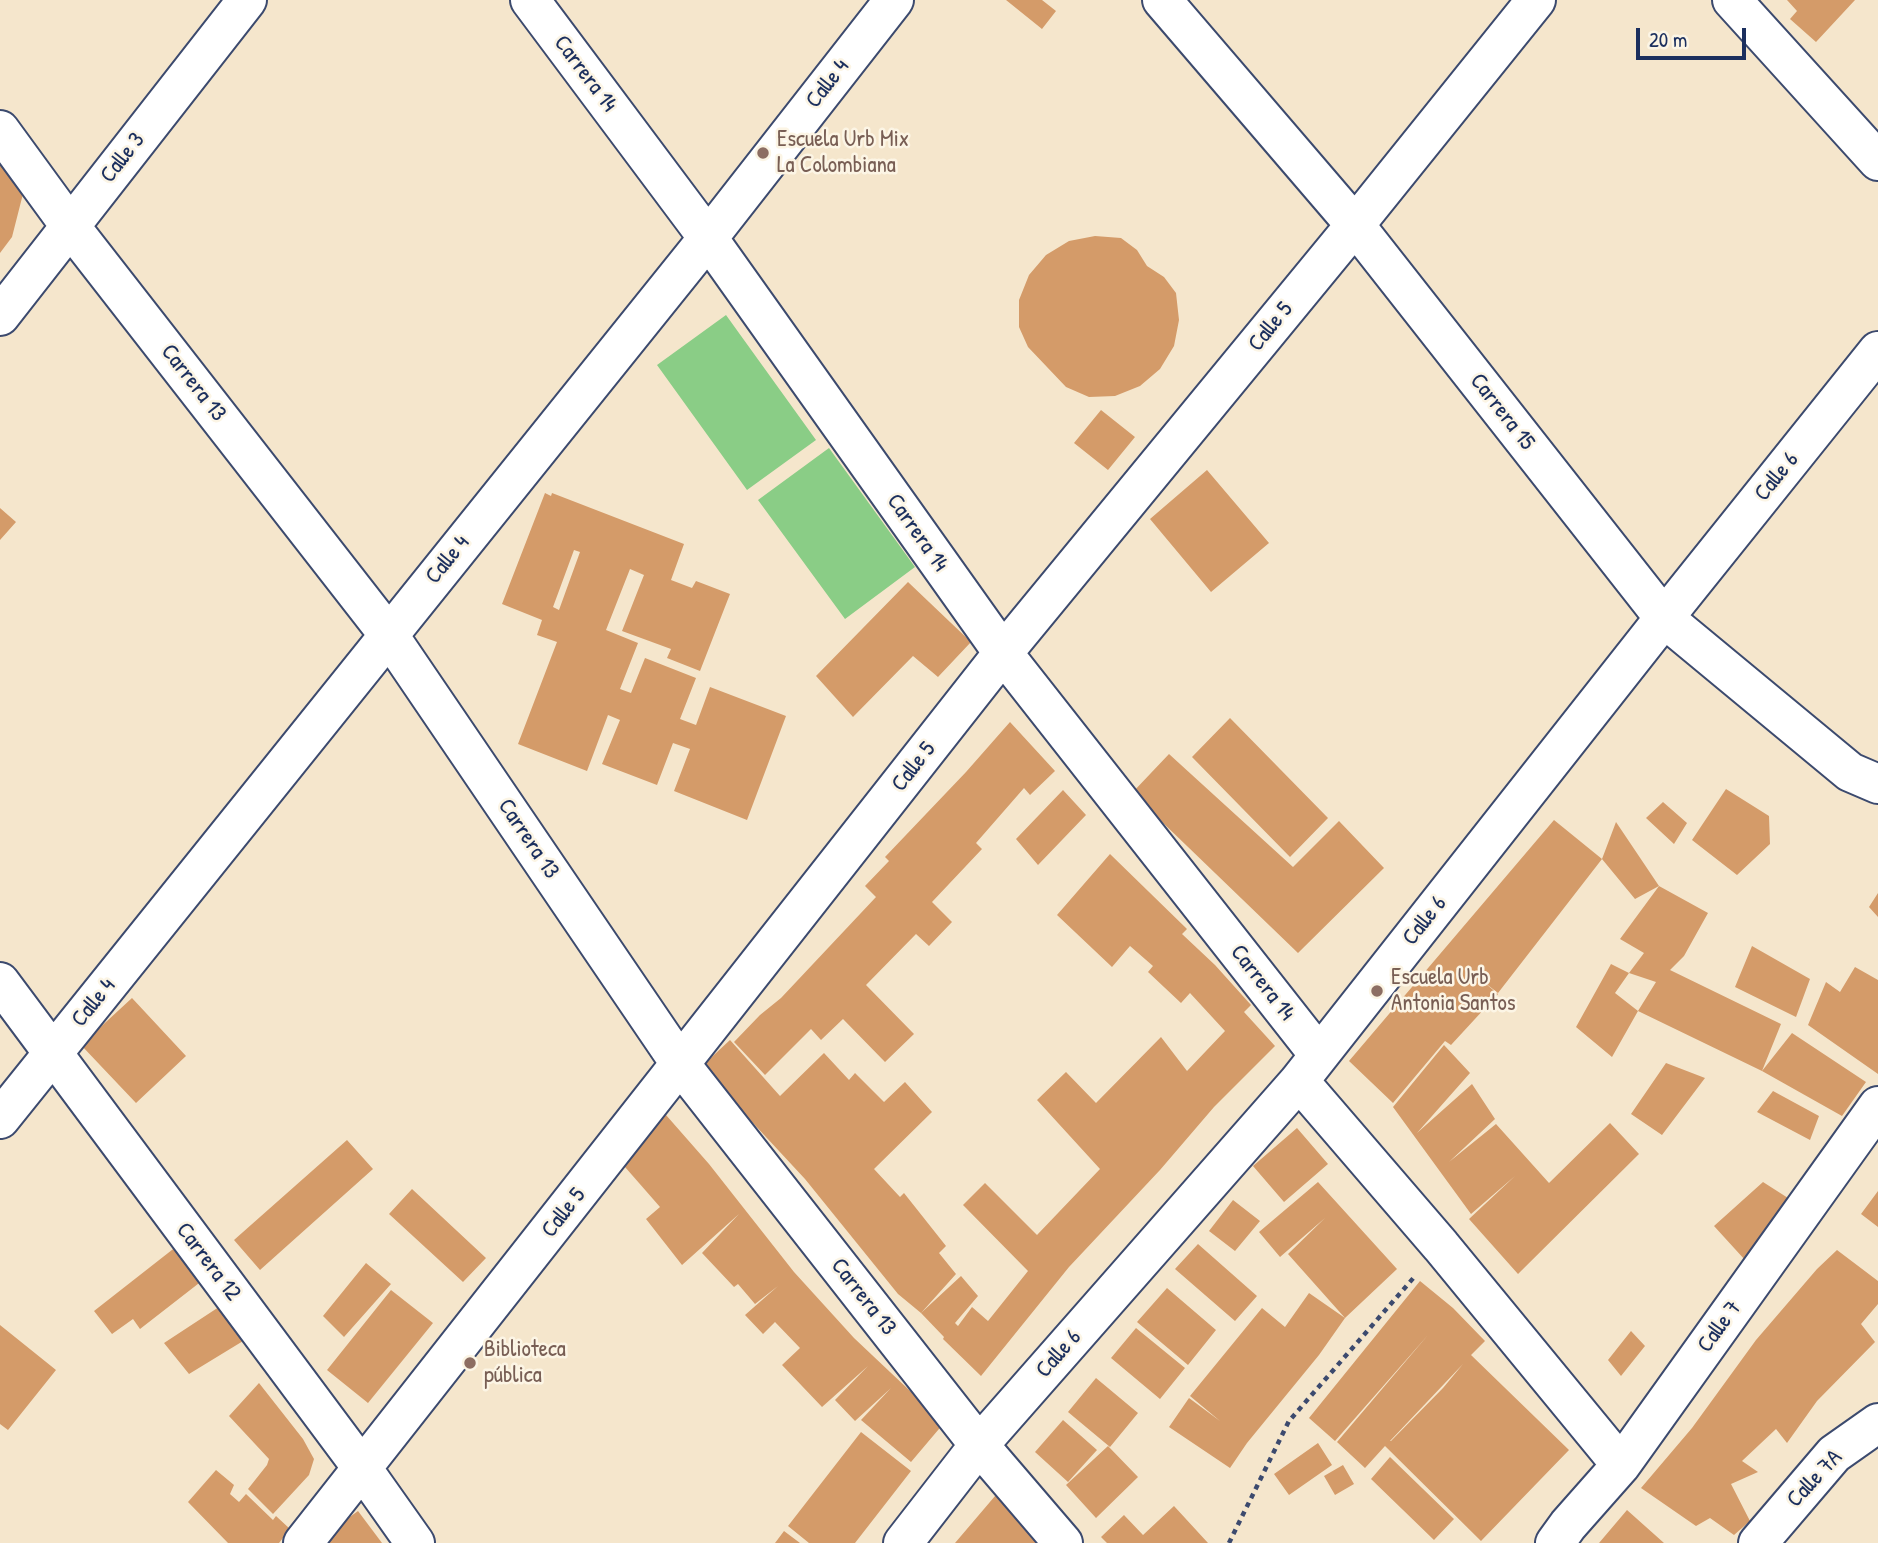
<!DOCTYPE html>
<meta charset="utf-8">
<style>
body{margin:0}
#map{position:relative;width:1878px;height:1543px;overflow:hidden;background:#f5e6cc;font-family:"Patrick Hand",sans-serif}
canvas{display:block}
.scale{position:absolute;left:1636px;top:28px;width:110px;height:32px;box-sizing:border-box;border:4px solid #1b2f5e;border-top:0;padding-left:9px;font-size:21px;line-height:24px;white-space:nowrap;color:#1b2f5e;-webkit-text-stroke:5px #fcf5e5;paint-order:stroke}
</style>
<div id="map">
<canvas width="1878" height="1543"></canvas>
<div class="scale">20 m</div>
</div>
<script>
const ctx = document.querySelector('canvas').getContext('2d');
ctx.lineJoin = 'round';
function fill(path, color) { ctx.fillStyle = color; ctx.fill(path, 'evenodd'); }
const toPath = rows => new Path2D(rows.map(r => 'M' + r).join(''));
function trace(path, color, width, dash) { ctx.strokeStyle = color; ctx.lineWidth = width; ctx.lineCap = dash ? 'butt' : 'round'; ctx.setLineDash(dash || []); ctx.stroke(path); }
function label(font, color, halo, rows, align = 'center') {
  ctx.font = font + ' "Patrick Hand",sans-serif'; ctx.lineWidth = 5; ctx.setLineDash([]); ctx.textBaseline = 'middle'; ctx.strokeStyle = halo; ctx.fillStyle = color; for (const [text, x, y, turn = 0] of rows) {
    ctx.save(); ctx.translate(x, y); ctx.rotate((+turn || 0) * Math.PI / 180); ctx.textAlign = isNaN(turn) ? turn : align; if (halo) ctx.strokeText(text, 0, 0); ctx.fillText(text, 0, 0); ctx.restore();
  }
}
const green = toPath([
 [726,315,816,440,747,490,657,365],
 [829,448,915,567,845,619,758,500]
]);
const building = toPath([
 [1006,0,1042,0,1056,11,1042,29],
 [1787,0,1855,0,1816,42,1790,19,1797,11],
 [0,159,25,186,12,237,0,253],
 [1095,236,1121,238,1137,250,1147,266,1164,277,1176,293,1179,320,1174,346,1160,369,1140,386,1115,396,1089,397,1066,387,1028,347,1019,327,1019,300,1029,275,1046,255,1069,241],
 [1101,410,1135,437,1108,470,1074,443],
 [1207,470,1269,543,1211,592,1150,519],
 [545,493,551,496,552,493,684,544,671,580,692,588,696,581,730,594,700,671,667,658,671,649,622,631,644,575,630,569,606,630,638,643,620,689,631,693,645,658,696,678,680,719,696,725,710,687,786,716,747,820,674,791,690,749,673,743,657,785,602,764,620,720,608,715,587,771,518,744,557,642,537,635,542,620,502,604],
 [574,550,580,552,559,610,553,607],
 [0,508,16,522,0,540],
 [908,582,971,642,938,677,913,656,853,717,816,676],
 [1230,718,1328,818,1290,857,1192,757],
 [1010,722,1055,771,1030,795,1024,788,976,843,982,849,932,902,952,922,929,946,916,934,866,985,914,1034,885,1062,843,1019,821,1040,811,1029,765,1075,734,1042,760,1015,781,998,876,897,865,886,889,861,885,857,966,772],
 [1169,754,1293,867,1339,821,1384,868,1298,953,1132,793],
 [1726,789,1769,816,1770,844,1737,875,1692,840],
 [1063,790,1086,815,1038,865,1016,839],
 [1663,802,1687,823,1674,844,1646,818],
 [1554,820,1602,859,1616,822,1659,886,1635,899,1602,859,1498,993,1480,979,1498,994,1451,1045,1445,1041,1393,1103,1349,1061],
 [1110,854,1187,929,1182,934,1215,965,1251,1005,1244,1012,1275,1046,1214,1107,1160,1170,1069,1267,981,1376,943,1339,944,1337,921,1313,961,1276,978,1296,955,1323,958,1326,972,1307,988,1321,1028,1271,963,1205,985,1183,1037,1235,1100,1169,1037,1100,1066,1072,1096,1103,1161,1037,1187,1071,1225,1031,1190,993,1181,1003,1148,972,1153,966,1130,946,1112,967,1057,915],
 [1659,886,1708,913,1684,956,1670,970,1781,1024,1762,1071,1792,1033,1866,1082,1842,1116,1762,1071,1638,1011,1656,982,1629,973,1644,953,1620,939],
 [1878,893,1878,917,1869,907],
 [1752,946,1810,979,1796,1017,1735,987],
 [1611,964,1629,973,1615,993,1638,1011,1612,1057,1576,1027],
 [1855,967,1878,980,1878,1074,1808,1025,1826,982,1840,992],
 [132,998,186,1056,136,1103,81,1045],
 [730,1040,780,1096,824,1053,849,1080,855,1073,884,1102,905,1082,932,1112,874,1169,900,1197,904,1193,946,1246,939,1253,956,1274,921,1313,898,1294,805,1179,701,1067],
 [1444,1045,1470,1073,1417,1133,1472,1084,1495,1119,1449,1162,1496,1124,1549,1183,1610,1123,1639,1154,1518,1274,1469,1219,1515,1176,1471,1214,1393,1107],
 [1666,1063,1705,1078,1662,1135,1631,1114],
 [1773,1091,1819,1116,1810,1140,1757,1112],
 [666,1115,709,1164,794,1272,854,1338,944,1423,911,1462,861,1420,891,1388,855,1421,835,1400,868,1366,822,1407,782,1365,800,1348,775,1322,763,1334,745,1315,778,1286,755,1304,738,1284,734,1287,702,1253,739,1214,682,1265,646,1219,660,1207,618,1159],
 [1297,1128,1328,1164,1284,1202,1253,1166],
 [347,1140,373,1169,260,1270,234,1240],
 [1318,1182,1397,1269,1345,1318,1319,1355,1247,1443,1230,1468,1169,1427,1189,1398,1220,1421,1190,1396,1262,1308,1285,1327,1309,1293,1345,1318,1288,1254,1325,1218,1280,1257,1259,1232],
 [1763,1182,1788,1198,1745,1260,1714,1226],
 [412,1189,486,1258,463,1282,389,1214],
 [1878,1191,1878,1227,1861,1214],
 [1233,1200,1260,1221,1235,1251,1209,1231],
 [1198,1244,1257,1296,1235,1321,1175,1269],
 [177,1246,203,1280,140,1329,133,1319,112,1334,94,1311],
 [1837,1250,1878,1281,1878,1304,1861,1324,1875,1342,1817,1401,1787,1443,1776,1429,1742,1461,1758,1472,1731,1484,1750,1521,1734,1535,1710,1518,1696,1526,1641,1488,1692,1428,1756,1340,1817,1269],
 [366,1263,391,1284,344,1337,323,1316],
 [1420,1281,1453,1308,1485,1341,1471,1355,1569,1450,1481,1541,1385,1446,1365,1468,1337,1442,1428,1335,1335,1441,1309,1418],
 [1463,1364,1443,1388,1391,1441,1390,1441],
 [1167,1288,1216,1330,1188,1365,1137,1322],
 [391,1290,433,1323,368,1403,327,1370],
 [225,1303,248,1338,189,1374,164,1343],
 [0,1325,56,1370,8,1430,0,1424],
 [1136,1328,1185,1368,1160,1399,1111,1358],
 [1631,1331,1645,1346,1621,1376,1608,1360],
 [1096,1378,1138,1413,1110,1447,1068,1412],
 [259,1383,303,1439,314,1459,309,1475,273,1514,248,1489,267,1465,269,1459,229,1416],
 [1063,1420,1097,1450,1068,1482,1035,1452],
 [861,1432,911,1471,855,1543,809,1543,788,1526],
 [1318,1443,1332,1465,1289,1495,1274,1474],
 [1108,1446,1138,1477,1096,1518,1066,1485],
 [1390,1457,1454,1519,1434,1540,1371,1479],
 [1343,1465,1354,1484,1335,1495,1324,1476],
 [216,1470,234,1485,230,1494,239,1502,246,1494,273,1520,276,1516,290,1529,279,1543,228,1543,188,1502],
 [1001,1489,1060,1543,955,1543],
 [1174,1506,1208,1543,1107,1543,1101,1537,1124,1515,1143,1535],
 [1627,1510,1664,1543,1599,1543],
 [358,1511,382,1543,314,1543],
 [784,1531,800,1543,775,1543]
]);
const path = toPath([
 [1229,1543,1289,1421,1416,1275]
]);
const minor = toPath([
 [530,0,708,238,1003,653,1319,1055],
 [1162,0,1355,225,1664,618,1850,772,1878,784],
 [1732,0,1878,161],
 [0,130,70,226,388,634,681,1065,979,1445,1063,1543],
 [0,316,247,0],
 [0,982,362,1468,415,1543],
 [1299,1081,1441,1246,1621,1465],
 [0,1119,708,238,894,0],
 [303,1543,1003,653,1355,225,1536,0],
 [903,1543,979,1445,1299,1081,1664,618,1878,351],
 [1555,1543,1568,1525,1621,1465,1878,1106],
 [1758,1543,1834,1454,1878,1423]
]);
const markers = [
 [763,153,7,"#8d6e63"],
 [1377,991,7,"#8d6e63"],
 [470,1363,7,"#8d6e63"]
];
const streetNames = [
 ["Carrera 14",585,74,53],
 ["Calle 4",828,84,-52],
 ["Calle 3",123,158,-52],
 ["Calle 5",1271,327,-51],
 ["Carrera 13",193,383,52],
 ["Carrera 15",1502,412,52],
 ["Calle 6",1777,477,-51],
 ["Carrera 14",917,533,55],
 ["Calle 4",448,560,-51],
 ["Calle 5",914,767,-52],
 ["Carrera 13",528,839,56],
 ["Calle 6",1425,921,-52],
 ["Carrera 14",1262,983,52],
 ["Calle 4",94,1003,-51],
 ["Calle 5",564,1213,-52],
 ["Carrera 12",208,1262,53],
 ["Carrera 13",863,1297,52],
 ["Calle 7",1720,1327,-54],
 ["Calle 6",1059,1354,-49],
 ["Calle 7A",1815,1479,-47]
];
const educationNames = [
 ["Escuela Urb Mix",777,140],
 ["La Colombiana",777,166],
 ["Escuela Urb",1391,978],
 ["Antonia Santos",1391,1004],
 ["Biblioteca",484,1350],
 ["pública",484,1376]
];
fill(green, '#8acd86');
fill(building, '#d49b69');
trace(minor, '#3c4a6e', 42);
trace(path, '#3c4a6e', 4.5, [5, 5]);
trace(minor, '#fff', 38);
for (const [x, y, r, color] of markers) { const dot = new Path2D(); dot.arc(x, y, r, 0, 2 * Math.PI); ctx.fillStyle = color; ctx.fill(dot); trace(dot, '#fcf5e5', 2.5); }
label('23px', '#1b2f5e', '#fcf5e5', streetNames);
label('23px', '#785e54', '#fcf5e5', educationNames, 'left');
</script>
